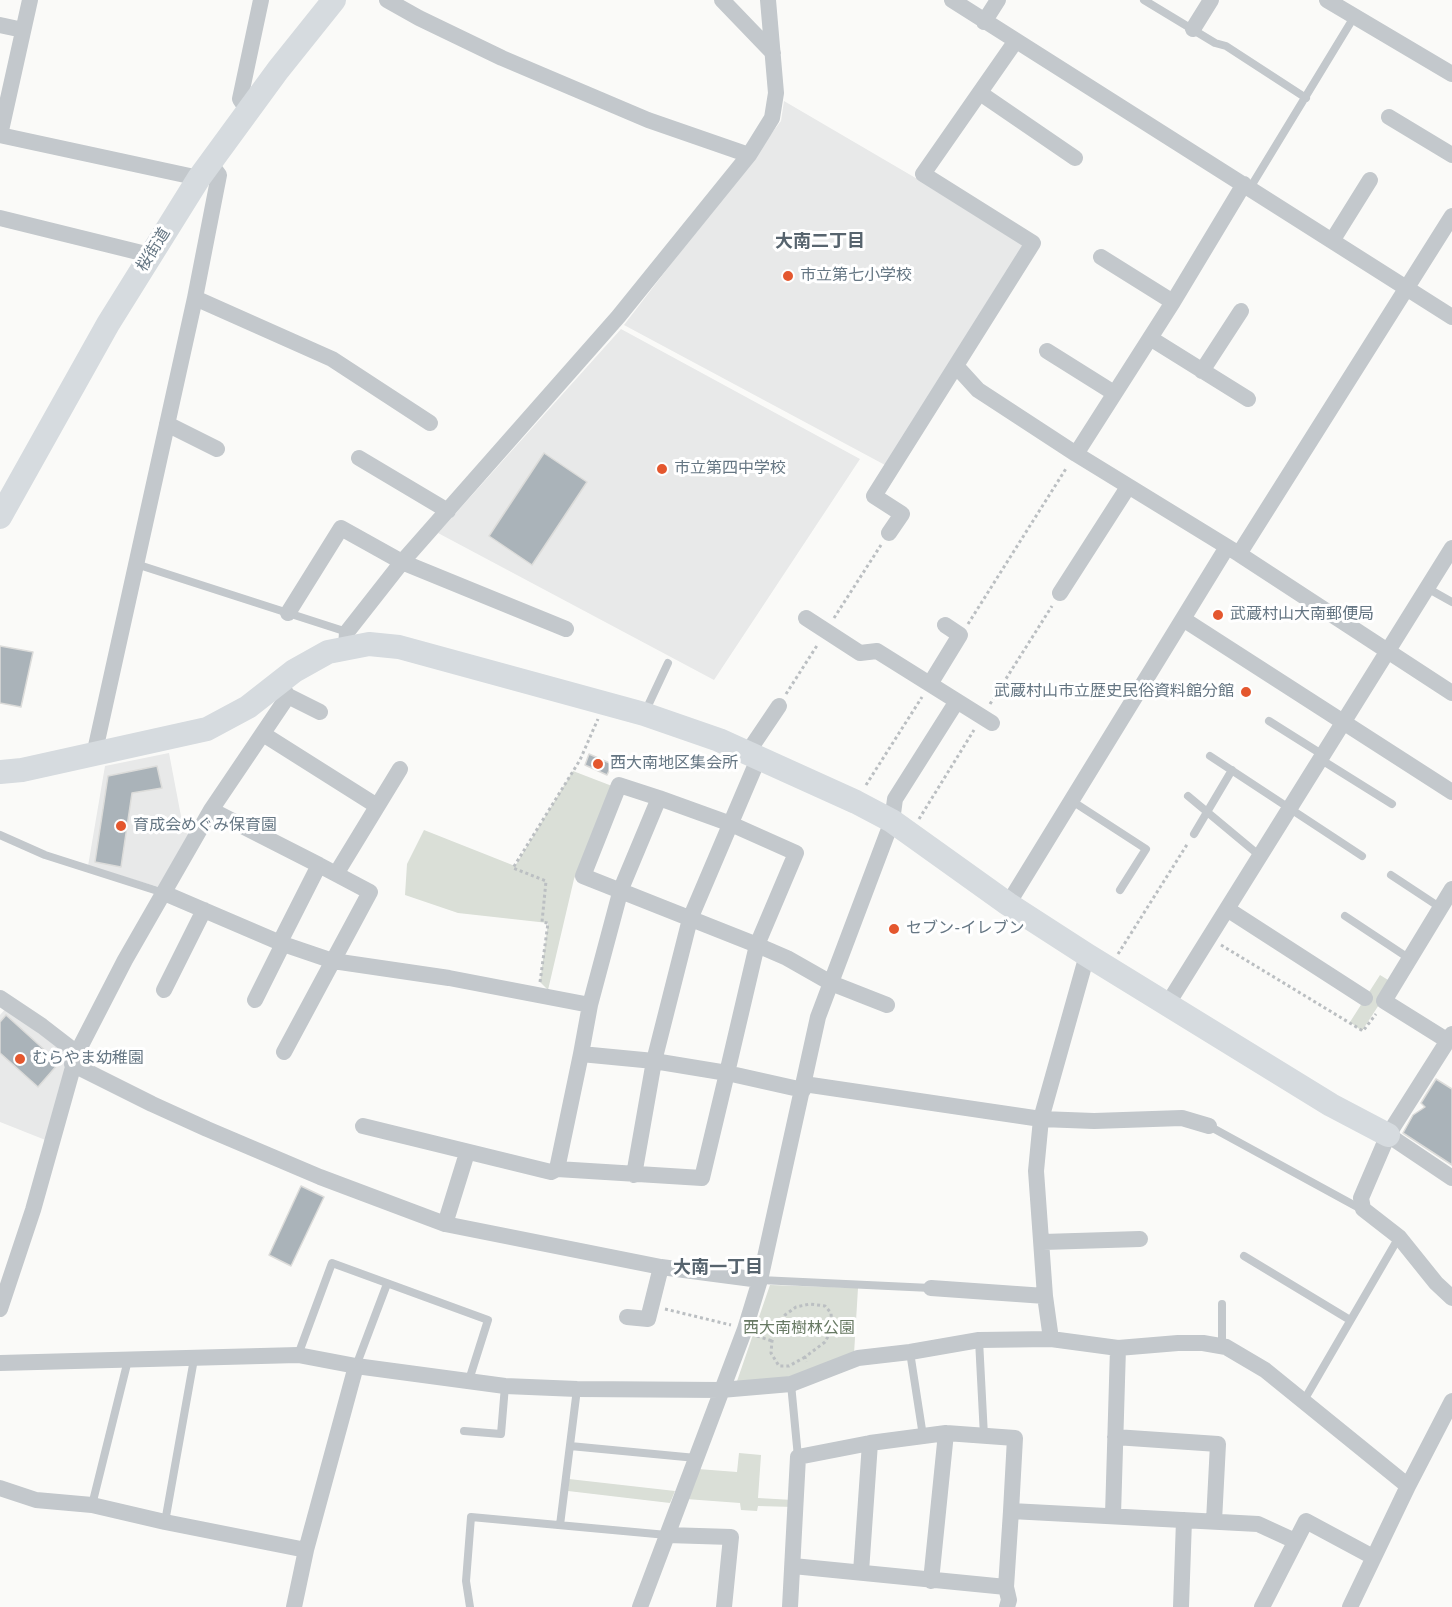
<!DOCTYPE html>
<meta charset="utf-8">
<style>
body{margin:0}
canvas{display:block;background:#fafaf8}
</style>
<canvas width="1452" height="1607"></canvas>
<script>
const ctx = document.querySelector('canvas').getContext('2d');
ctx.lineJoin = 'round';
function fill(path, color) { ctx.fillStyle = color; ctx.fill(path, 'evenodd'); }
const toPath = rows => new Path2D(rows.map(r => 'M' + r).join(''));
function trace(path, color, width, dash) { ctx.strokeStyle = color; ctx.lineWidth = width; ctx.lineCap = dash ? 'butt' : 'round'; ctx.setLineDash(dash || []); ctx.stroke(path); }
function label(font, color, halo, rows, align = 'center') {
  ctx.font = font + ' "Varela Round","Noto Sans JP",sans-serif'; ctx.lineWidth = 6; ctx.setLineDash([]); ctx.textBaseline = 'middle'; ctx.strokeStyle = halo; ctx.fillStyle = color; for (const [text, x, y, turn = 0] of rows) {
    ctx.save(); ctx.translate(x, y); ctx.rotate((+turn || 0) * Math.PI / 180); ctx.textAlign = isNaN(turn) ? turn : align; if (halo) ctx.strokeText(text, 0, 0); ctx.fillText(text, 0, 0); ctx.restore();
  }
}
const built = toPath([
 [784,101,1025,242,885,465,624,325,781,121],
 [621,329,860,459,714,680,438,533],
 [169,753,184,832,192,836,162,888,88,866,105,766],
 [7,1007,70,1056,48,1141,0,1122,0,1015]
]);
const green = toPath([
 [573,771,612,786,574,879,548,990,540,982,548,923,458,913,405,895,407,864,424,830,515,866],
 [1380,975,1393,983,1362,1031,1350,1022],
 [770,1285,858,1288,854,1354,797,1376,735,1387],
 [739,1453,761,1455,758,1498,793,1500,793,1507,758,1506,757,1511,741,1510,740,1503,686,1499,698,1469,737,1472],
 [569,1479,675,1491,670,1503,568,1491]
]);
const building = toPath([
 [544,453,587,482,532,565,489,536,544,453],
 [0,646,33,652,21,707,0,703,0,646],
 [589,754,612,764,607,775,585,765,589,754],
 [157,766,162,788,132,793,121,867,95,862,108,776,157,766],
 [6,1015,59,1063,38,1087,0,1053,0,1022,6,1015],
 [1436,1079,1452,1089,1452,1165,1403,1133,1413,1115,1425,1107,1421,1103,1436,1079],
 [301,1186,324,1197,291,1266,269,1255,301,1186]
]);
const path = toPath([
 [834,618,881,545],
 [968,624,1067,467],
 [786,694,818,644],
 [990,704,1052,606],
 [866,785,922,697],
 [919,819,974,730],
 [1221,945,1363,1031,1376,1014],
 [1118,954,1188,843],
 [540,982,548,923,542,922,546,881,513,868,580,760,598,719],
 [665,1309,731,1325],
 [757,1336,772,1341],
 [805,1357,789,1366,779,1366,771,1353,772,1341,776,1329,785,1315,796,1307,810,1304,825,1306,831,1313,832,1329,825,1342,805,1357,806,1362]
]);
const lane = toPath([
 [1144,0,1215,43,1226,46,1306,98],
 [1250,188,1354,17],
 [136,564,347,632],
 [1427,588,1452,602],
 [645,712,668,663],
 [1269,721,1323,755],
 [1210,756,1362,856],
 [1320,759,1392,804],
 [1188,796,1260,856],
 [1072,801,1146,849,1120,890],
 [1194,834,1232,770],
 [0,835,45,855,164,893],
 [1391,875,1441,908],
 [1345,916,1410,959],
 [1209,1126,1361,1209],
 [1244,1256,1350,1320],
 [760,1280,931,1288],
 [979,1340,984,1436],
 [1222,1346,1222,1304],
 [910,1352,923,1436],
 [298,1355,332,1263,488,1320,469,1380],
 [356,1366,387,1284],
 [791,1384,798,1457],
 [1303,1402,1399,1237],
 [464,1431,501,1434,505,1386],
 [570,1446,696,1458],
 [92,1505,128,1360],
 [165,1522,194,1359],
 [560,1525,577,1389],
 [470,1607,466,1581,471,1517,667,1535]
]);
const street = toPath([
 [387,0,419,18,502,58,648,120,749,155],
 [722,0,773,53],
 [952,0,1452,317],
 [1327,0,1452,74],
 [984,22,998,0],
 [0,25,23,30],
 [1193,29,1211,0],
 [980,93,1075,158],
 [248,111,240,99,261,0],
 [1389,117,1452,155],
 [0,135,199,178],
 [0,135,30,0],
 [0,218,150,255],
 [1332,241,1370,180],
 [1101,257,1173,302],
 [195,298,219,175,210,163],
 [1150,338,1248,399],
 [1047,351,1114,393],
 [957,367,978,390,1076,454,1239,554,1452,693],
 [1202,371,1241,311],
 [167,424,217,449],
 [1076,454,1173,302,1244,184],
 [359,458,448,511],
 [889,533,902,514,874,496,1033,243,923,174,1015,42],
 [1239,554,1452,216],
 [1060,593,1128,487],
 [288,613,341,528,402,562,566,629],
 [806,618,860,653,877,651,992,723],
 [1183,619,1452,792],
 [346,647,347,632,402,562,618,317,749,155,772,118,776,93,768,0],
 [930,684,960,635,945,625],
 [288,696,320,712],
 [263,734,377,806],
 [748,752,779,706],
 [94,755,195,298,332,359,430,423],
 [659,798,619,785,583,876,757,945,787,958,831,983,887,1005],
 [211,810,319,865],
 [336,874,400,769],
 [164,893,283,944,333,961,449,978,590,1005],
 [1008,904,1227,547],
 [1227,909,1365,998],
 [280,942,319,865,370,892,284,1052],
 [164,990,204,910],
 [0,998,42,1026,77,1053],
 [255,1000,283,944],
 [1167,1005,1452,548],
 [1452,1034,1388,1135,1361,1198,1363,1209,1399,1237,1436,1283,1452,1298],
 [1448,1041,1384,1001,1452,889],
 [72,1064,152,1104,207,1129,320,1177,445,1224,661,1267,760,1280],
 [804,1084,1041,1119,1094,1121,1182,1118,1209,1126],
 [363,1126,551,1172,557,1169,702,1178,727,1073,757,945,796,853,731,824,659,798,621,889,590,1005,581,1054,654,1061,727,1073,803,1090],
 [1388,1135,1452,1178],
 [557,1169,581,1054],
 [634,1175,654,1061,690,919,759,757],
 [445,1224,467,1153],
 [1043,1242,1140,1239],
 [931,1288,1045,1296],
 [0,1309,33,1210,77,1053,125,960,211,810,288,696,279,683],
 [627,1317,648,1319,661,1267],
 [1051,1339,1045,1296,1036,1171,1041,1119,1087,955],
 [0,1363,298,1355,356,1366,505,1386,577,1389,721,1390,791,1384,858,1358,910,1352,979,1340,1051,1339,1118,1348,1178,1343,1203,1343,1226,1347,1265,1370,1408,1486],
 [1115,1437,1218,1444,1214,1521],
 [0,1488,36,1500,92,1505,165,1522,306,1550],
 [1113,1515,1118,1348],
 [667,1535,731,1537,724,1607],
 [793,1566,1006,1587,1011,1511],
 [861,1572,870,1443],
 [931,1581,946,1433],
 [1006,1587,1009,1600,1007,1607],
 [294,1607,306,1550,356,1366],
 [640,1607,745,1329,760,1280,818,1017,892,821,895,799,957,701],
 [790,1607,798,1457,870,1443,946,1433,1015,1438,1011,1511,1258,1524,1295,1541],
 [1181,1607,1184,1520],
 [1262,1607,1306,1521,1373,1557],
 [1350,1607,1408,1486,1452,1401]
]);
const secondary = toPath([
 [0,517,108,324,199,178,278,70,334,0],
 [0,772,22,770,207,729,248,707,294,671,328,652,369,644,399,647,644,714,719,740,856,802,892,821,1008,904,1087,955,1331,1105,1388,1135]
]);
const markers = [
 [788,276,6,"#e4572e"],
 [662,469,6,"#e4572e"],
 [1218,615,6,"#e4572e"],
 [1246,692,6,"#e4572e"],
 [598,764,6,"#e4572e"],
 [121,826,6,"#e4572e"],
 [894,929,6,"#e4572e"],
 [20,1059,6,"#e4572e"]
];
const streetNames = [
 ["桜街道",154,250,-58]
];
const poiNames = [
 ["市立第七小学校",800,276],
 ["市立第四中学校",674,469],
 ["武蔵村山大南郵便局",1230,615],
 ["武蔵村山市立歴史民俗資料館分館",1234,692,"right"],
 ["西大南地区集会所",610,764],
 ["育成会めぐみ保育園",133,826],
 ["セブン-イレブン",906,929],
 ["むらやま幼稚園",32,1059]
];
const parkNames = [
 ["西大南樹林公園",799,1329]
];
const neighbourhoodNames = [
 ["大南二丁目",820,242],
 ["大南一丁目",718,1268]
];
fill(built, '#e8e9e9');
fill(green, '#dadfd7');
fill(building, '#aab3b9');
trace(building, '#dcdcda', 1.5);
trace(path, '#bbbfc2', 3, [3, 3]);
trace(lane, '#c3c8cc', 8);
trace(street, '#c3c8cc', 16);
trace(secondary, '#d6dbdf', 24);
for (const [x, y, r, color] of markers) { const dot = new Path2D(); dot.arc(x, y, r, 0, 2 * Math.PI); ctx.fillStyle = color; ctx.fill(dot); trace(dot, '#fff', 2); }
label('16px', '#657683', '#fff', streetNames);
label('16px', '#657683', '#fff', poiNames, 'left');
label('16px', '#687a64', '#fff', parkNames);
label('bold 18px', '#57646e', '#fff', neighbourhoodNames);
</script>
